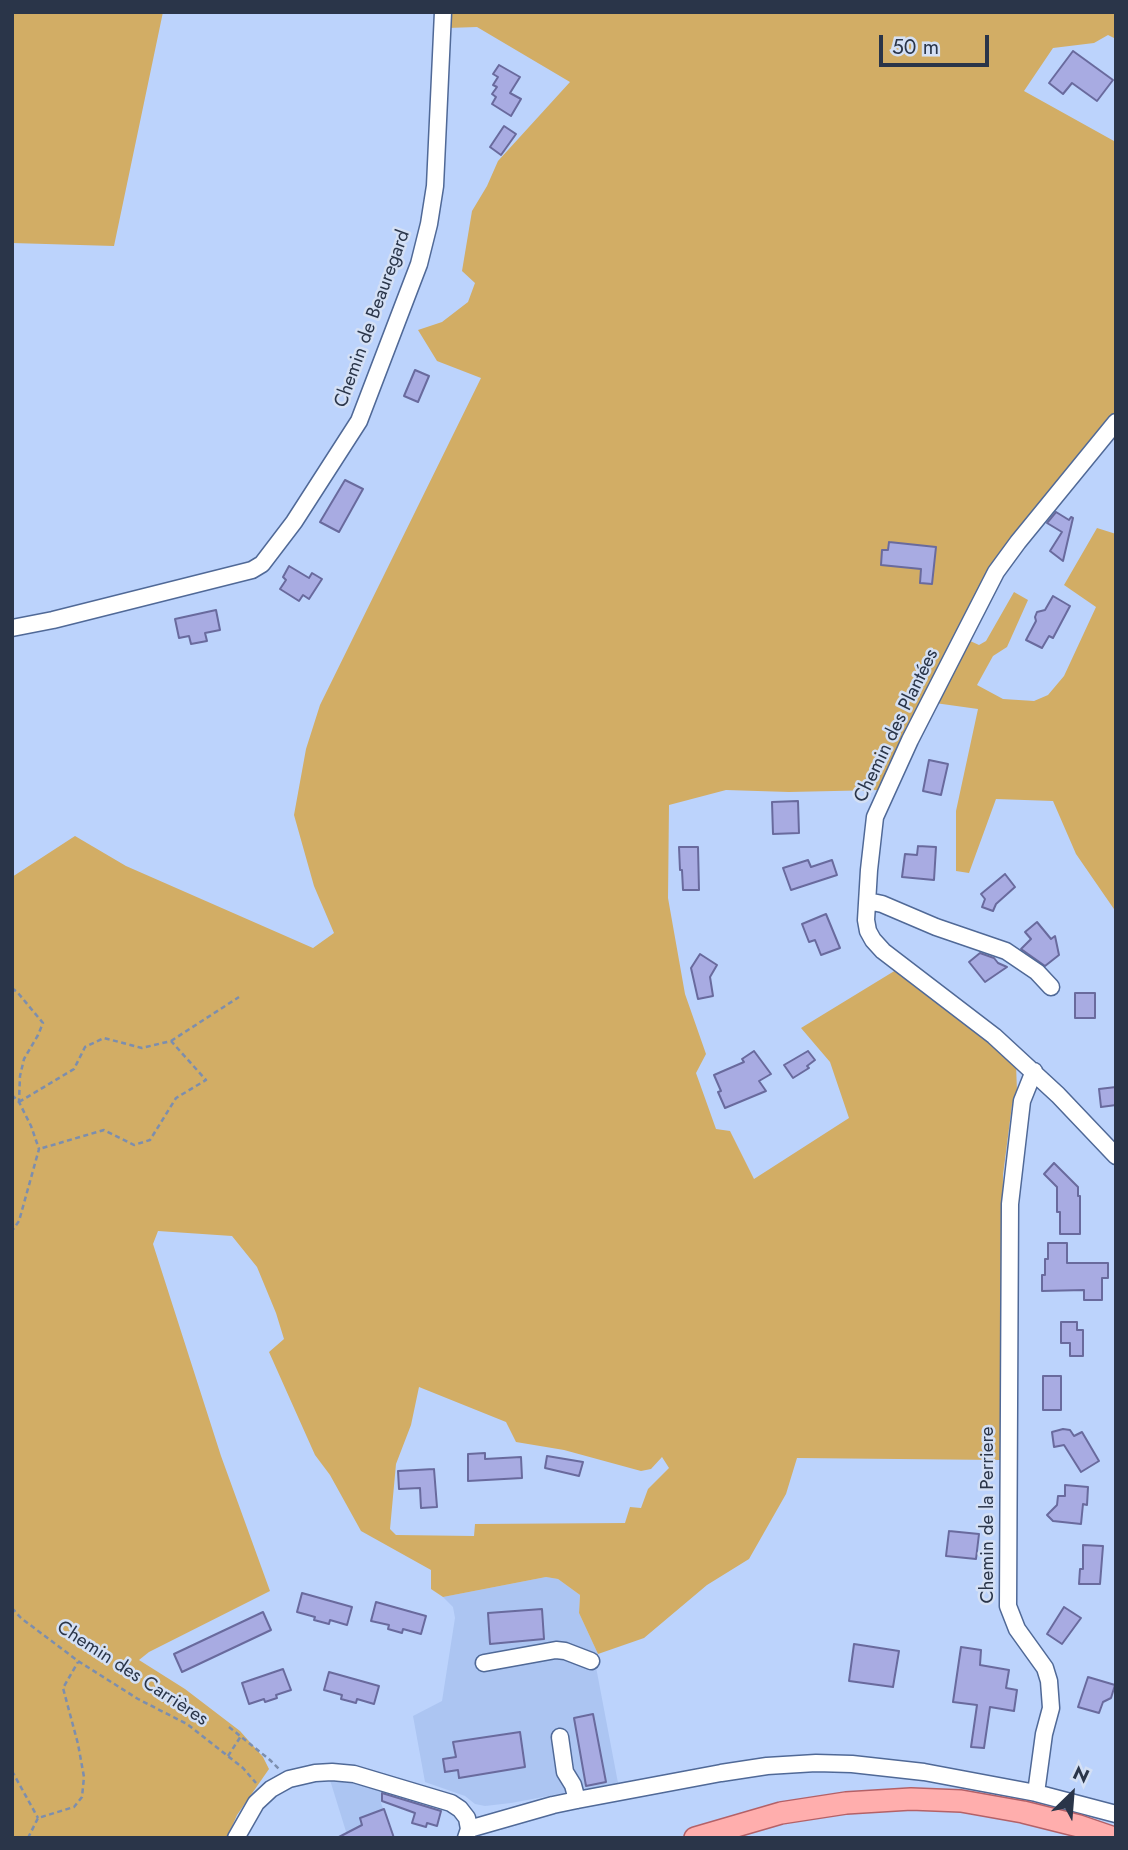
<!DOCTYPE html>
<meta charset="utf-8">
<style>
body{margin:0}
#map{position:relative;width:1128px;height:1850px;overflow:hidden;background:#bcd3fc;font-family:Jost,sans-serif}
canvas{display:block}
.frame{position:absolute;inset:0;border:14px solid #2a3549;pointer-events:none}
.north{position:absolute;left:1037px;top:1759px;width:70px;height:70px;-webkit-text-stroke:5px #d4e0f5;paint-order:stroke;rotate:25deg;font-size:19px;font-weight:700;line-height:28px;text-align:center;color:#2a3549}
.north::after{content:'';display:block;margin:auto;width:24px;height:32px;background:#2a3549;clip-path:polygon(50% 0,100% 100%,50% 72%,0 100%)}
.scale{position:absolute;left:879px;top:35px;width:110px;height:32px;box-sizing:border-box;border:4px solid #2a3549;border-top:0;padding-left:9px;font-size:21px;line-height:24px;white-space:nowrap;color:#2a3549;-webkit-text-stroke:5px #d4e0f5;paint-order:stroke}
</style>
<div id="map">
<canvas width="1128" height="1850"></canvas>
<div class="frame"></div>
<div class="north">N</div>
<div class="scale">50 m</div>
</div>
<script>
const ctx = document.querySelector('canvas').getContext('2d');
ctx.lineJoin = 'round';
function fill(path, color) { ctx.fillStyle = color; ctx.fill(path, 'evenodd'); }
const toPath = rows => new Path2D(rows.map(r => 'M' + r).join(''));
function trace(path, color, width, dash) { ctx.strokeStyle = color; ctx.lineWidth = width; ctx.lineCap = dash ? 'butt' : 'round'; ctx.setLineDash(dash || []); ctx.stroke(path); }
function label(font, color, halo, rows, align = 'center') {
  ctx.font = font + ' Jost,sans-serif'; ctx.lineWidth = 5; ctx.setLineDash([]); ctx.textBaseline = 'middle'; ctx.strokeStyle = halo; ctx.fillStyle = color; for (const [text, x, y, turn = 0] of rows) {
    ctx.save(); ctx.translate(x, y); ctx.rotate((+turn || 0) * Math.PI / 180); ctx.textAlign = isNaN(turn) ? turn : align; if (halo) ctx.strokeText(text, 0, 0); ctx.fillText(text, 0, 0); ctx.restore();
  }
}
const built = toPath([
 [546,1577,558,1579,580,1595,579,1613,598,1654,596,1667,618,1783,511,1803,485,1806,475,1804,465,1796,425,1782,413,1716,442,1701,455,1618,453,1607,443,1597],
 [330,1780,381,1788,381,1803,395,1838,348,1838]
]);
const green = toPath([
 [12,12,163,12,114,246,12,243],
 [447,12,1116,12,1116,39,1108,35,1094,43,1053,48,1024,91,1114,141,1116,139,1116,411,1068,472,1024,521,1006,546,879,790,789,792,726,790,669,805,668,898,685,994,706,1054,696,1073,716,1129,730,1131,754,1179,849,1118,830,1062,801,1028,896,970,1016,1064,1017,1092,1012,1105,1003,1175,1000,1460,797,1458,786,1494,749,1559,707,1585,644,1638,598,1654,579,1613,580,1595,558,1579,546,1577,443,1597,431,1589,431,1570,361,1531,330,1475,315,1455,269,1352,284,1339,276,1313,257,1267,232,1236,158,1231,153,1244,221,1456,270,1591,149,1652,139,1660,185,1689,240,1731,263,1757,269,1769,237,1815,227,1838,12,1838,12,877,75,836,126,866,313,948,334,933,314,886,294,815,306,749,320,705,481,378,437,361,418,330,442,322,468,302,475,283,462,271,472,211,487,186,498,161,570,82,477,27,447,28],
 [419,1387,506,1422,516,1442,564,1450,641,1471,651,1469,662,1457,669,1468,648,1489,641,1508,630,1507,625,1523,475,1524,474,1536,396,1535,390,1529,396,1464,411,1425],
 [1097,528,1116,534,1116,912,1076,854,1053,801,996,799,969,873,956,871,956,811,978,709,935,703,968,640,979,645,986,641,1014,592,1028,600,1007,647,993,656,977,685,1003,699,1034,701,1048,695,1064,676,1096,607,1064,585]
]);
const building = toPath([
 [1073,51,1113,80,1097,101,1072,83,1063,94,1049,83,1073,51],
 [499,65,520,77,510,93,521,99,511,116,492,104,496,97,492,94,497,87,493,85,498,77,493,74,499,65],
 [504,126,516,134,501,155,490,147,504,126],
 [415,370,429,376,418,402,404,396,415,370],
 [345,480,363,489,339,532,320,522,345,480],
 [1056,512,1069,520,1071,517,1073,518,1063,561,1050,551,1062,532,1047,523,1056,512],
 [889,542,936,547,932,584,920,583,921,569,881,565,882,550,888,550,889,542],
 [289,566,309,578,312,573,322,579,309,599,303,595,299,601,280,589,286,580,283,577,289,566],
 [1053,596,1070,606,1053,638,1049,636,1042,648,1026,640,1036,621,1035,617,1037,612,1045,610,1053,596],
 [216,610,220,630,205,633,207,641,191,644,189,636,179,638,175,619,216,610],
 [929,760,948,764,941,795,923,791,929,760],
 [798,801,799,833,773,834,772,802,798,801],
 [918,846,936,847,934,880,902,877,905,854,917,855,918,846],
 [679,847,698,847,699,890,683,890,682,870,680,870,679,847],
 [808,860,811,867,832,860,837,875,791,890,783,868,808,860],
 [1005,874,1015,887,996,904,993,911,982,907,985,899,981,894,1005,874],
 [826,914,840,948,821,955,815,940,809,942,802,924,826,914],
 [1037,922,1051,939,1055,936,1059,955,1045,966,1021,949,1031,939,1025,932,1037,922],
 [980,953,994,958,998,963,1007,967,985,982,969,962,980,953],
 [700,954,717,965,710,977,713,996,698,999,691,968,700,954],
 [1075,993,1095,993,1095,1018,1075,1018,1075,993],
 [754,1051,771,1074,759,1081,766,1091,725,1108,718,1092,721,1091,714,1075,744,1062,742,1059,754,1051],
 [808,1051,815,1060,807,1066,809,1068,793,1078,784,1065,808,1051],
 [1116,1087,1116,1105,1101,1107,1099,1089,1116,1087],
 [1054,1163,1078,1187,1078,1196,1080,1196,1080,1234,1060,1234,1060,1212,1057,1212,1057,1187,1044,1174,1054,1163],
 [1048,1243,1067,1243,1067,1263,1108,1263,1108,1278,1102,1278,1102,1300,1084,1300,1084,1290,1042,1291,1042,1275,1045,1275,1045,1259,1048,1259,1048,1243],
 [1061,1322,1077,1322,1077,1330,1083,1330,1083,1356,1070,1356,1070,1343,1061,1343,1061,1322],
 [1043,1376,1061,1376,1061,1410,1043,1410,1043,1376],
 [1063,1429,1070,1430,1074,1436,1082,1432,1099,1461,1081,1472,1064,1445,1054,1447,1052,1432,1063,1429],
 [485,1453,485,1459,521,1457,522,1478,468,1481,468,1454,485,1453],
 [547,1456,583,1462,579,1476,545,1468,547,1456],
 [434,1469,437,1507,421,1508,420,1488,399,1489,398,1471,434,1469],
 [1065,1485,1088,1487,1087,1505,1083,1504,1081,1524,1053,1521,1047,1515,1057,1505,1058,1496,1065,1496,1065,1485],
 [949,1531,979,1534,976,1559,946,1556,949,1531],
 [1083,1545,1103,1546,1100,1584,1079,1584,1080,1569,1083,1569,1083,1545],
 [302,1593,352,1607,347,1625,330,1620,329,1624,314,1620,315,1617,297,1612,302,1593],
 [376,1602,426,1616,421,1634,403,1629,402,1633,388,1629,389,1625,371,1621,376,1602],
 [1064,1607,1081,1618,1062,1644,1047,1634,1064,1607],
 [542,1609,544,1639,490,1644,488,1613,542,1609],
 [263,1612,271,1630,182,1672,174,1654,263,1612],
 [854,1644,899,1651,893,1687,849,1681,854,1644],
 [961,1647,981,1650,980,1665,1009,1670,1006,1688,1017,1690,1014,1711,990,1707,984,1748,971,1747,977,1705,953,1702,961,1647],
 [283,1669,291,1690,276,1695,277,1698,265,1702,264,1699,249,1704,242,1683,283,1669],
 [329,1672,379,1686,374,1704,357,1699,356,1703,341,1699,342,1695,324,1690,329,1672],
 [1088,1677,1115,1685,1111,1698,1103,1702,1099,1713,1078,1707,1088,1677],
 [593,1714,606,1782,586,1786,574,1718,593,1714],
 [520,1732,525,1767,459,1778,458,1770,445,1772,443,1759,456,1757,453,1742,520,1732],
 [382,1793,441,1811,437,1826,427,1823,426,1827,412,1823,415,1813,382,1801,382,1793],
 [384,1809,394,1838,337,1838,362,1825,360,1818,384,1809]
]);
const path = toPath([
 [12,988,18,993,43,1023,38,1035,24,1059,20,1076,19,1102],
 [171,1041,239,997],
 [12,1095,19,1102,31,1126,39,1149,19,1221,12,1231],
 [19,1102,74,1069,85,1047,104,1038,142,1048,171,1041,206,1080,176,1098,150,1140,134,1145,104,1130,39,1149],
 [12,1608,21,1618,78,1661,138,1699,187,1724,243,1768,256,1783],
 [229,1727,270,1760,279,1769],
 [228,1756,241,1736],
 [12,1771,38,1818],
 [28,1838,38,1818,74,1807,82,1797,84,1777,78,1744,63,1688,78,1662]
]);
const minor = toPath([
 [1116,422,1018,542,996,572,910,740,875,817,869,870,866,920,868,931,873,940,883,951,994,1036,1058,1095,1116,1156],
 [12,628,53,620,252,570,262,564,294,522,359,421,419,264,429,224,435,186,443,12],
 [868,901,882,904,936,927,1006,951,1037,972,1051,987],
 [1034,1071,1022,1101,1010,1204,1008,1606,1017,1629,1045,1668,1049,1681,1051,1708,1044,1734,1036,1793],
 [484,1663,556,1650,565,1651,591,1661],
 [560,1737,565,1772,573,1785,577,1800],
 [469,1829,553,1805,577,1800,721,1773,767,1766,816,1763,852,1764,924,1772,1036,1793,1116,1814],
 [236,1838,256,1803,271,1789,289,1779,315,1773,332,1772,354,1774,451,1803,460,1809,467,1818,469,1829,466,1838]
]);
const major = toPath([
 [695,1838,781,1813,846,1803,911,1799,961,1801,1023,1812,1079,1826,1114,1838]
]);
const streetNames = [
 ["Chemin de Beauregard",373,319,-70],
 ["Chemin des Plantées",897,726,-64],
 ["Chemin de la Perriere",988,1515,-90],
 ["Chemin des Carrières",132,1674,33]
];
fill(built, '#acc5f2');
fill(green, '#d2ad65');
fill(building, '#a8abe2');
trace(building, '#696a9d', 2);
trace(minor, '#506997', 19);
trace(major, '#b46167', 24);
trace(path, '#7c8eae', 2.5, [5, 3.5]);
trace(minor, '#fff', 16);
trace(major, '#ffaead', 21);
label('19px', '#2a3549', '#d4e0f5', streetNames);
</script>
